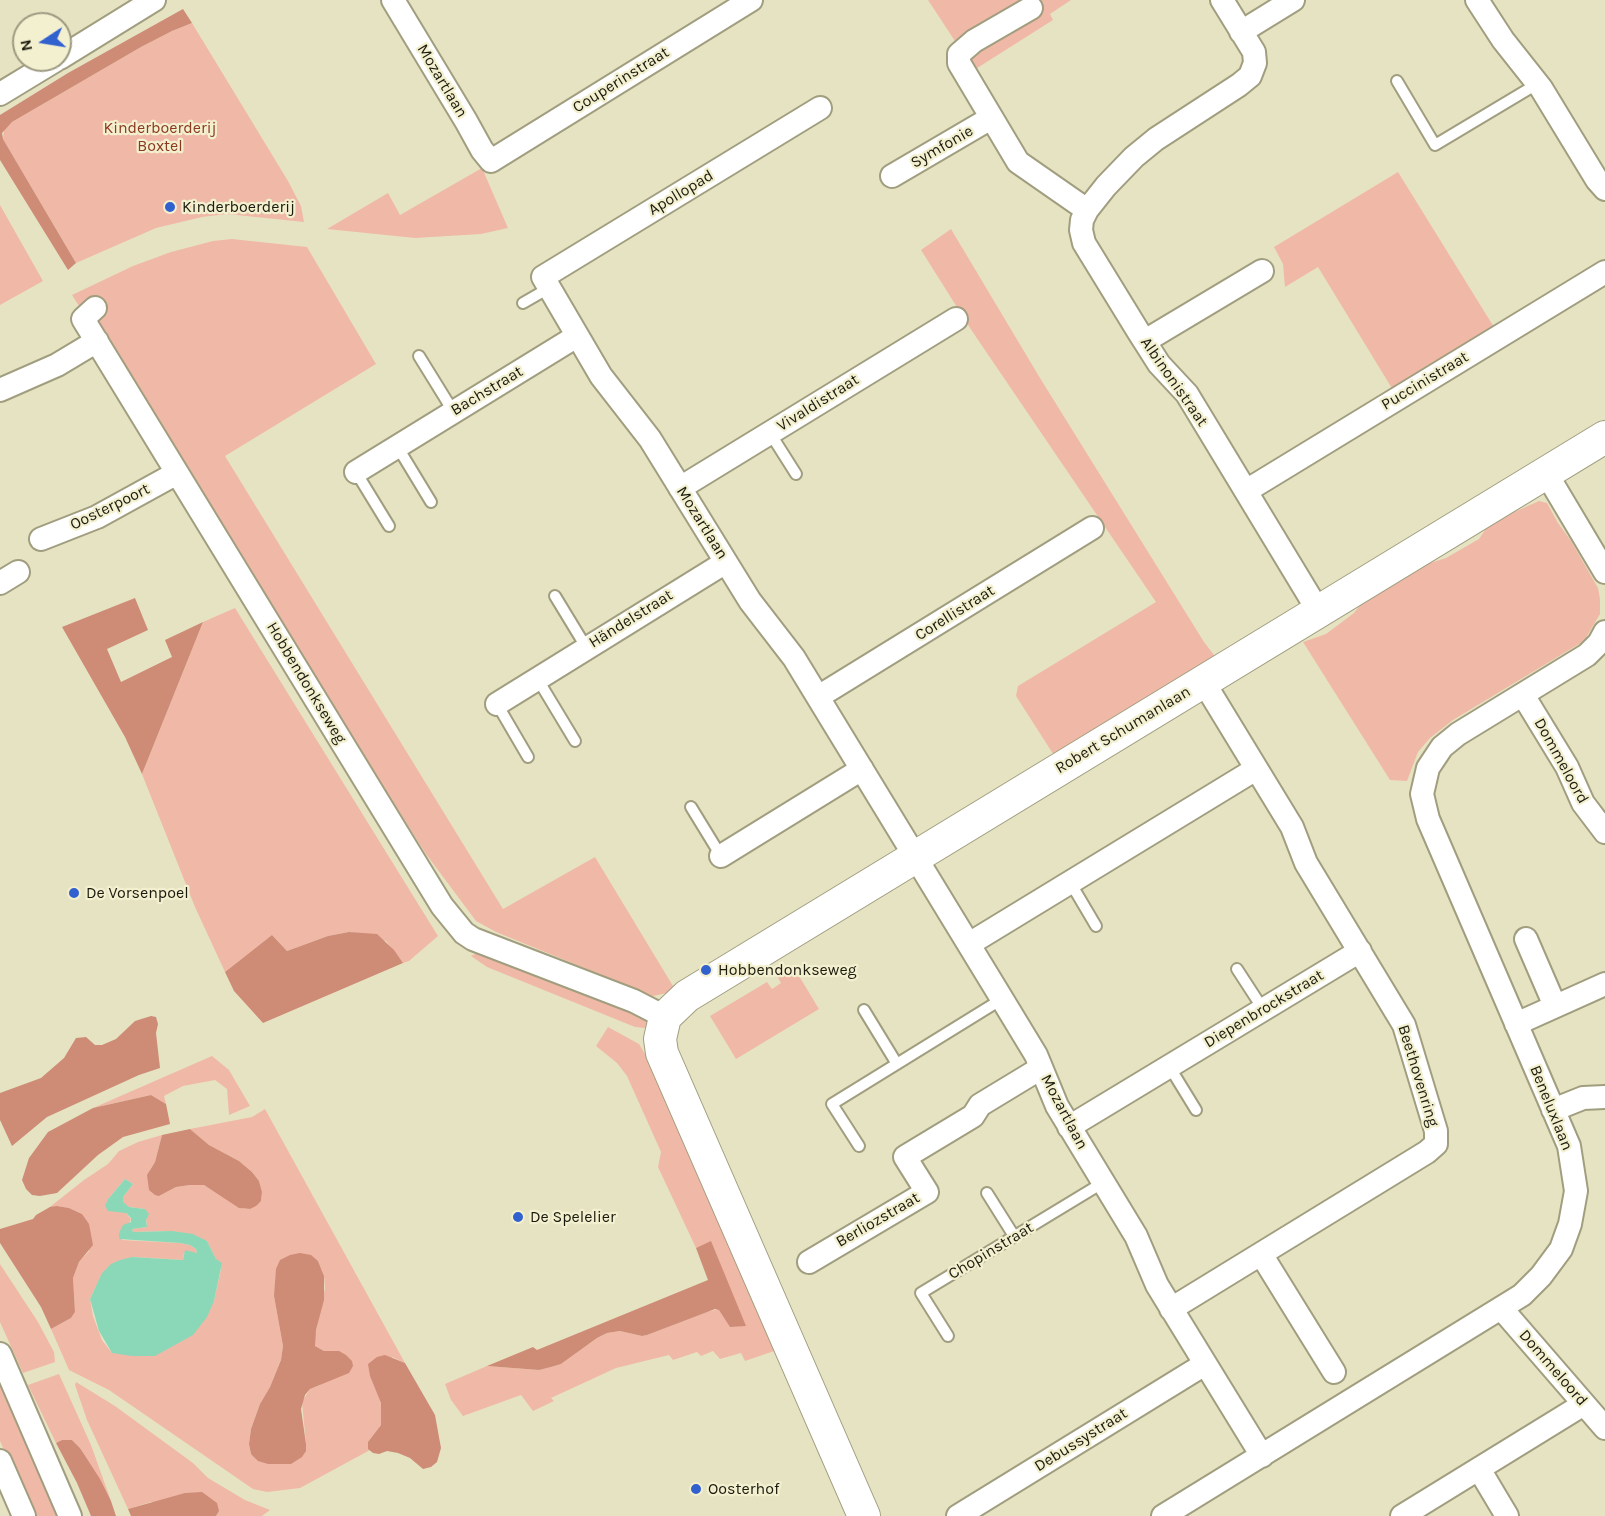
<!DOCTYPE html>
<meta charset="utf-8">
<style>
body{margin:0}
#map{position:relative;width:1605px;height:1516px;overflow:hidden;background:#e6e3c3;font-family:Karla,sans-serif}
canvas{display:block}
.north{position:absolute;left:12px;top:12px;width:60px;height:60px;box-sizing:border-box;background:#f3f0d0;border:2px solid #9d9a82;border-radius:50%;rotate:258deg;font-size:16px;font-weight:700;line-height:24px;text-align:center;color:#1b1a0e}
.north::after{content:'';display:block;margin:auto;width:21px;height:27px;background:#3160cf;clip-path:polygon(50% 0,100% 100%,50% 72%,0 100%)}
</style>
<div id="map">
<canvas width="1605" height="1516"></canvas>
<div class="north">N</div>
</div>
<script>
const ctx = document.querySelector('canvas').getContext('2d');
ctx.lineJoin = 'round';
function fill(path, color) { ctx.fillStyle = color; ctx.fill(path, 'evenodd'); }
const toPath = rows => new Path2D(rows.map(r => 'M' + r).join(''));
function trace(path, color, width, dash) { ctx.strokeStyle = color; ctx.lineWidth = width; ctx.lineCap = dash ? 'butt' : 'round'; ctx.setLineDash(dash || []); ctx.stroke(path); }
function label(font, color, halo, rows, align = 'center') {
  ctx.font = font + ' Karla,sans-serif'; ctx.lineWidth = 4.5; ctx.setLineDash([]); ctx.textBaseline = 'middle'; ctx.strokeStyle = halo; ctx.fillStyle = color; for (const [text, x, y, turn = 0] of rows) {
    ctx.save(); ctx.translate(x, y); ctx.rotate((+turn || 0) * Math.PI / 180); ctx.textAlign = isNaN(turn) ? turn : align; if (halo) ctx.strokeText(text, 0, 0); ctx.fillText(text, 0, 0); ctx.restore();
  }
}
const green = toPath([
 [928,0,1071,0,1050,14,1053,20,974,70],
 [192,23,288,181,301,206,304,222,227,214,202,217,156,228,76,263,3,139,4,129,12,122,141,47,172,31],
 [482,168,508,228,481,234,415,238,327,229,388,193,400,215],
 [1398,172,1497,332,1396,395,1318,267,1285,287,1283,264,1274,247],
 [0,205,43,281,0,305],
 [951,229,1040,378,1204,642,1221,664,1057,760,1016,696,1018,686,1156,602,972,331,921,250],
 [232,239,307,247,376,364,225,456,503,909,595,857,676,991,653,996,496,932,476,921,426,854,72,295,133,266,171,252,213,241],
 [1539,501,1547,503,1558,523,1571,541,1598,588,1600,599,1600,614,1584,641,1453,720,1430,738,1418,752,1407,781,1390,780,1303,642,1326,634,1354,613,1364,600,1417,567,1446,558,1479,539,1490,523],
 [235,608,438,936,409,961,403,963,386,941,349,932,328,936,287,951,272,935,225,972,195,907,142,774,203,622],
 [479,952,636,1010,649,1021,645,1028,635,1027,487,967,471,956],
 [793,966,819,1009,736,1059,710,1016,767,982,772,989,781,983,777,976],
 [608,1027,639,1044,659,1077,780,1349,745,1361,741,1353,720,1359,713,1351,701,1356,697,1352,673,1360,669,1355,616,1368,551,1398,554,1401,533,1411,521,1395,463,1416,451,1400,445,1384,487,1366,539,1370,551,1367,561,1364,597,1338,607,1333,620,1331,642,1336,647,1335,706,1312,719,1309,711,1242,696,1248,658,1167,661,1152,627,1076,617,1063,596,1046],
 [212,1056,229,1070,250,1106,229,1115,227,1089,215,1080,183,1086,164,1096,166,1104,151,1095,93,1108],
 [265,1109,405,1363,392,1357,377,1391,381,1403,381,1425,368,1442,370,1450,300,1488,267,1492,253,1489,109,1390,69,1370,51,1329,71,1318,75,1312,73,1278,79,1262,89,1251,82,1214,69,1208,57,1206,46,1210,84,1180,108,1164,119,1151,138,1142,162,1135,155,1162,150,1170,159,1196,176,1187,190,1185,204,1185,244,1209,250,1209,261,1201,262,1192,259,1181,252,1172,239,1161,209,1145,190,1129,252,1117],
 [125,1179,133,1184,123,1197,123,1203,129,1207,145,1209,147,1227,132,1229,133,1232,172,1231,207,1241,221,1269,214,1301,112,1353,102,1340,93,1316,90,1299,96,1286,132,1257,183,1260,184,1253,197,1254,196,1249,190,1245,180,1243,122,1240,131,1219,125,1212,108,1210,108,1199],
 [318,1261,324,1276,325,1288,314,1340,315,1346,324,1351,339,1351,320,1385,310,1389,302,1402,306,1444,251,1454,249,1444,251,1429,260,1404,270,1387,281,1360,283,1346,274,1296],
 [0,1264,38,1322,54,1352,55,1362,23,1373,0,1322],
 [59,1374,91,1445,111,1501,80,1448,72,1440,62,1440,56,1443,28,1385],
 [0,1380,58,1516,33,1516,0,1441],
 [76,1382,115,1406,193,1463,208,1478,245,1500,270,1510,262,1516,216,1516,219,1511,151,1502,128,1509,87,1420,75,1385]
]);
const forest = toPath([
 [183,9,192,23,172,31,141,47,12,122,2,133,3,139,76,263,68,270,0,160,0,115,68,73],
 [135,598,148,630,107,649,121,682,172,657,165,640,203,622,142,774,125,737,62,627],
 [349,932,377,934,394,950,403,963,263,1023,234,991,225,972,272,935,287,951,328,936],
 [151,1016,156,1017,158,1024,156,1033,160,1068,139,1075,47,1117,12,1146,0,1120,0,1093,41,1078,64,1058,76,1038,86,1037,95,1045,102,1045,116,1039,135,1021],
 [151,1095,166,1104,170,1124,123,1137,98,1155,57,1193,40,1196,32,1195,26,1189,22,1180,29,1158,48,1132,93,1108],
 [190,1129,209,1145,239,1161,252,1172,259,1181,262,1192,261,1201,256,1206,250,1209,239,1208,204,1185,190,1185,176,1187,159,1196,155,1195,149,1190,147,1175,155,1162,162,1135],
 [57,1206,69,1208,82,1214,89,1224,93,1245,79,1262,73,1278,75,1312,71,1318,51,1329,41,1307,0,1243,0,1229,33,1219,36,1215,50,1207],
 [711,1241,746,1326,730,1327,719,1310,715,1309,647,1335,642,1336,620,1331,607,1333,597,1338,561,1364,551,1367,539,1370,487,1366,533,1347,537,1350,708,1280,696,1248],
 [300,1253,311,1255,318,1261,324,1276,324,1300,316,1330,315,1346,324,1351,339,1351,346,1355,352,1361,353,1366,349,1373,310,1389,305,1395,301,1409,306,1444,306,1451,302,1457,291,1464,268,1464,258,1461,251,1454,249,1444,251,1429,260,1404,270,1387,281,1360,283,1346,274,1296,276,1269,280,1260,290,1255],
 [385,1355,405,1363,435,1415,441,1448,437,1462,431,1467,423,1469,410,1458,398,1453,387,1451,379,1454,373,1453,368,1449,368,1442,381,1425,381,1403,370,1376,368,1364,377,1357],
 [62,1440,72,1440,80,1448,100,1479,111,1501,116,1516,91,1516,77,1483,56,1443],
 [202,1492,217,1503,219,1511,216,1516,131,1516,128,1509,185,1493]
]);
const water = toPath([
 [125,1179,133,1184,123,1197,123,1202,129,1207,145,1209,149,1214,146,1220,147,1227,132,1229,133,1232,172,1231,193,1234,207,1241,216,1259,222,1263,214,1301,207,1317,193,1335,155,1356,132,1356,112,1353,99,1331,90,1299,102,1273,111,1264,120,1260,132,1257,183,1260,185,1250,197,1253,196,1249,190,1245,180,1243,119,1239,119,1233,123,1225,131,1222,131,1218,126,1213,108,1211,105,1206,108,1199]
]);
const lane = toPath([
 [1397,81,1435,145,1537,84],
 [523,303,549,288],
 [419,356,453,411],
 [770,433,796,474],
 [397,446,431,502],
 [356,472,389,526],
 [555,596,586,647],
 [537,678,575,741],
 [497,704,528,757],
 [691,807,721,856],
 [1070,882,1096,926],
 [1237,969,1263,1009],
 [864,1010,897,1064],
 [1169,1066,1196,1110],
 [859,1146,832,1104,1002,999],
 [987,1193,1014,1236],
 [948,1336,921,1293,1104,1182]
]);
const street = toPath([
 [393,0,466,121,482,150,491,161,751,0],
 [1222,0,1254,52,1255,63,1250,76,1239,85,1156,139,1134,157,1106,186,1087,210,1082,220,1081,230,1084,243,1138,331,1159,364,1187,394,1319,612],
 [1477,0,1503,40,1541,88,1597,180,1605,189],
 [1031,8,974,41,959,54,959,63,1018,162,1087,210],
 [1241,32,1293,0],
 [60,58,154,0],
 [0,94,56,60],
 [820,108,543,277,601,376,650,439,750,601,794,658,1002,999,1036,1055,1057,1106,1136,1236,1157,1285,1262,1456],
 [892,176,991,118],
 [95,308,83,319,442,906,464,933,473,939,634,1001,665,1017],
 [1145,341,1262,271],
 [0,390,57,365,97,341],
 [356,472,577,336],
 [1546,473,1605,572],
 [680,488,956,319],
 [1246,491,1605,272],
 [41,539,97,517,177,473],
 [0,583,18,572],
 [1523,695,1567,767,1583,803,1605,832],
 [818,697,1092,528],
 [497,704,726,562],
 [721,856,862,769],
 [1526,939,1555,1006],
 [969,944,1256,769],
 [1516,1024,1605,984],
 [1553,1110,1583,1098,1605,1097],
 [1069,1127,1360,951],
 [1261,1254,1334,1372],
 [809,1262,927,1192,905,1157,973,1116,980,1105,1041,1068],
 [1501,1308,1605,1428],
 [1171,1309,1427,1152,1436,1144,1436,1131,1404,1025,1306,863,1292,827,1203,681],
 [0,1354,70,1516],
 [0,1461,24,1516],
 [1479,1469,1507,1516],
 [958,1516,1205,1364],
 [1163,1516,1522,1295,1541,1276,1561,1249,1570,1224,1576,1191,1569,1146,1428,819,1422,794,1428,768,1442,747,1458,734,1587,655,1599,643,1605,632],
 [1402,1516,1584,1404]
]);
const secondary = toPath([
 [864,1516,662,1053,660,1039,665,1017,687,996,1605,437]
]);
const markers = [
 [170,207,6,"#3160cf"],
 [74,893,6,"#3160cf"],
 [706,970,6,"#3160cf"],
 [518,1217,6,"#3160cf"],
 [696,1489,6,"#3160cf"]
];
const streetNames = [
 ["Couperinstraat",621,80,-32],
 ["Mozartlaan",442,81,59],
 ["Symfonie",942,147,-30],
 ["Apollopad",681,193,-31],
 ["Puccinistraat",1425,381,-31],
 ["Albinonistraat",1174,382,55],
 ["Bachstraat",487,391,-31],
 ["Vivaldistraat",818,403,-32],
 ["Oosterpoort",110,507,-26],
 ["Mozartlaan",702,523,58],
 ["Corellistraat",955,613,-32],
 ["Händelstraat",631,619,-32],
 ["Hobbendonkseweg",306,683,59],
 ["Robert Schumanlaan",1123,730,-31],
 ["Dommeloord",1561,761,61],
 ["Diepenbrockstraat",1264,1009,-31],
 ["Beethovenring",1418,1076,73],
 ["Beneluxlaan",1551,1108,68],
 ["Mozartlaan",1064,1112,62],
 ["Berliozstraat",878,1220,-30],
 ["Chopinstraat",991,1251,-31],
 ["Dommeloord",1553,1368,49],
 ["Debussystraat",1081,1440,-32]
];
const parkNames = [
 ["Kinderboerderij",160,128],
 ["Boxtel",160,146]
];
const poiNames = [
 ["Kinderboerderij",182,207],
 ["De Vorsenpoel",86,893],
 ["Hobbendonkseweg",718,970],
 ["De Spelelier",530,1217],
 ["Oosterhof",708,1489]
];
fill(green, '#f0b9a7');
fill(forest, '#ce8b76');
fill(water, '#8bd8b9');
trace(lane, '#a19e7f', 14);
trace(street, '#a19e7f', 26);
trace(secondary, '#a19e7f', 34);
trace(lane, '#fff', 10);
trace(street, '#fff', 22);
trace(secondary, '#fff', 32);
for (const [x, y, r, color] of markers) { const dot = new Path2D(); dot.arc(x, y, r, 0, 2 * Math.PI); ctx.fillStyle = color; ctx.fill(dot); trace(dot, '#f3f0d0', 2); }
label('16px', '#1b1a0e', '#f3f0d0', streetNames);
label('16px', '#8b391f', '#f3f0d0', parkNames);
label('16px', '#1b1a0e', '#f3f0d0', poiNames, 'left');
</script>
